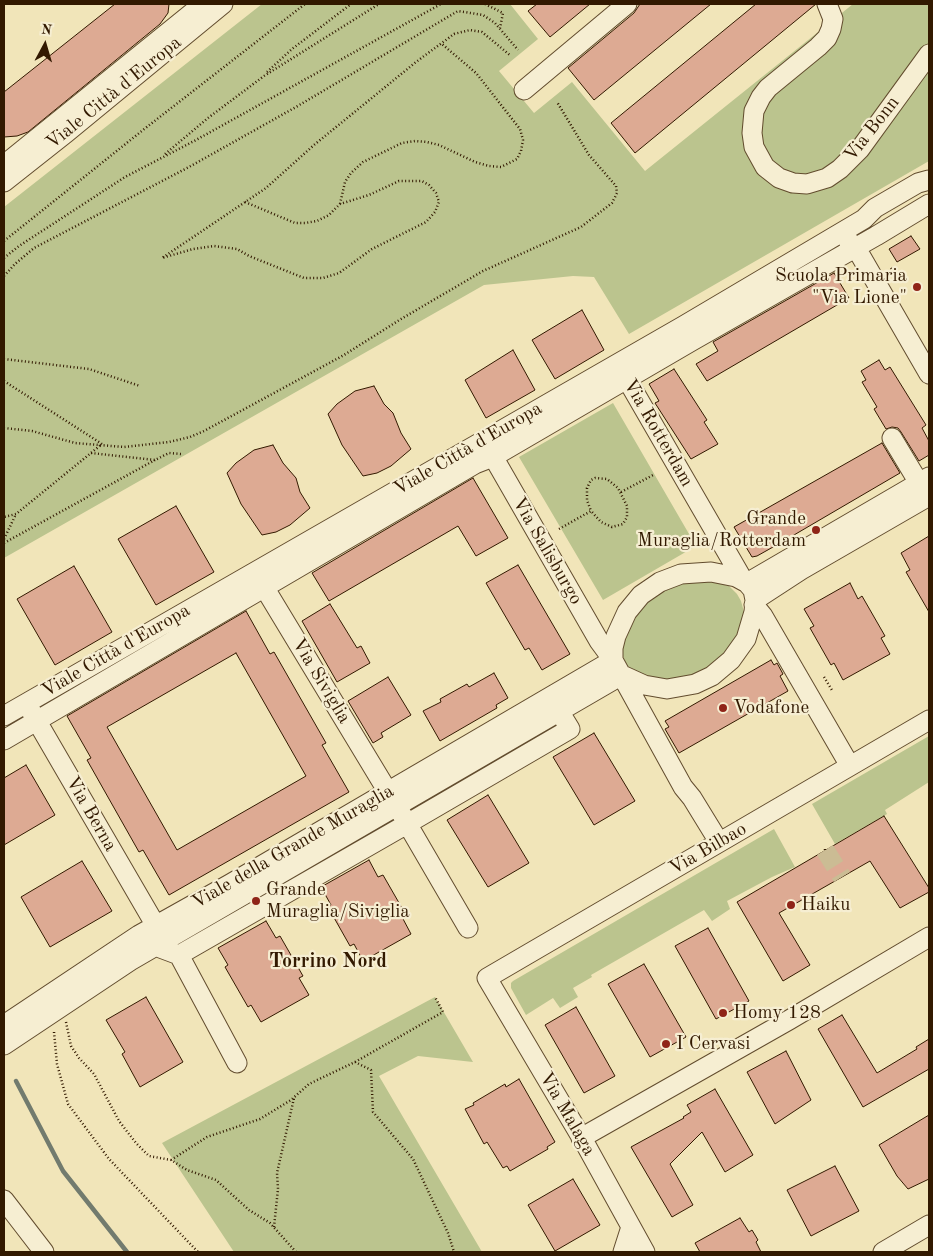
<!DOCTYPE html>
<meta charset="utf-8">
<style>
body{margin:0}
#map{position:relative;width:933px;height:1256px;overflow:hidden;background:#f1e5b9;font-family:"Old Standard TT",serif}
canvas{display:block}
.frame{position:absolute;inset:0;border:5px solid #321900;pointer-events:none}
.north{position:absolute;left:20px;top:20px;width:50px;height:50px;-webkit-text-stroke:4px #f6eed2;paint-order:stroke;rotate:6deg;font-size:14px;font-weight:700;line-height:20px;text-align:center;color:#321900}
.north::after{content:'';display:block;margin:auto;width:18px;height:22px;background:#321900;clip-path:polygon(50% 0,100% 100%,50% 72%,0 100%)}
</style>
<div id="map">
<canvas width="933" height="1256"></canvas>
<div class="frame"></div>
<div class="north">N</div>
</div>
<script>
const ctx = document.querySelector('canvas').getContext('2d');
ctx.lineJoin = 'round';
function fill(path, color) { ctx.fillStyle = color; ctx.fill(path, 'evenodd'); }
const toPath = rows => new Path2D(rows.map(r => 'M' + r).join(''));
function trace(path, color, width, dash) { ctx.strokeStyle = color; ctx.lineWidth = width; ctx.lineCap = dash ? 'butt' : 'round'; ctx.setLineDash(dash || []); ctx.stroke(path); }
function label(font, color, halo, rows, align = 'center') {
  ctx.font = font + ' "Old Standard TT",serif'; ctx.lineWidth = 4.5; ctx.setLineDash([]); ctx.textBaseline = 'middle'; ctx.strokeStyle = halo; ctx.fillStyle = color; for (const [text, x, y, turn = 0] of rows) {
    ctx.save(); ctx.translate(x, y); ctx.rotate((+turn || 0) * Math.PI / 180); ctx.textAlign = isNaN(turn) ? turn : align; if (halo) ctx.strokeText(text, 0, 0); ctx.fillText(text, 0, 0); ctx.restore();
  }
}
const green = toPath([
 [262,4,510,4,538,39,499,71,534,113,572,82,645,171,853,4,929,4,929,161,629,334,594,277,573,276,484,285,4,558,4,207],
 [613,403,696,546,603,600,519,457],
 [701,581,717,583,729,586,737,594,741,601,744,612,742,623,738,635,724,657,705,670,680,680,650,680,631,670,625,662,622,653,622,643,631,621,649,600,665,590,687,582],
 [929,736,929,782,885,810,887,814,835,844,812,804],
 [774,829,795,867,772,877,727,901,730,909,712,921,704,910,591,975,592,977,573,988,578,997,560,1008,553,998,526,1015,511,988,511,983,513,981],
 [435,997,473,1062,418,1056,379,1076,482,1252,234,1252,162,1143]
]);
const stream = toPath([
 [16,1081,63,1171,127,1252]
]);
const building = toPath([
 [115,4,169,4,168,13,160,24,28,132,17,136,4,137,4,92,115,4],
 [537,4,590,4,550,37,528,11,537,4],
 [640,4,711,4,594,100,568,68,634,13,640,4],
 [756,4,816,4,635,153,611,123,756,4],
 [911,236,920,249,897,262,889,249,911,236],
 [834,273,849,298,707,381,696,364,718,351,713,342,834,273],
 [582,310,604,350,555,379,532,340,582,310],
 [513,350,535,390,486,418,465,380,513,350],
 [879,360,885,370,890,367,926,425,922,428,929,441,929,455,919,461,901,432,898,428,892,427,886,429,874,409,877,407,862,382,866,380,861,371,879,360],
 [674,369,707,420,704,422,718,444,691,459,655,403,659,401,649,384,674,369],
 [374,386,384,404,393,413,401,433,411,449,391,466,377,473,363,476,342,445,328,414,337,404,355,391,374,386],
 [882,443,900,473,782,542,757,556,752,557,734,527,882,443],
 [273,445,283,463,296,478,300,492,310,508,290,525,276,532,262,535,241,504,227,473,236,463,254,450,273,445],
 [473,478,508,538,476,556,458,526,329,601,312,573,473,478],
 [176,506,214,572,156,605,118,539,176,506],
 [929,536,929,612,906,572,910,570,901,553,929,536],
 [518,565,570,654,542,670,529,648,525,650,486,583,518,565],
 [74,566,112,632,55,665,17,599,74,566],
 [850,583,858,599,862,596,885,636,881,638,890,654,843,680,834,663,831,665,810,628,814,626,804,609,850,583],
 [330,604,357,648,361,646,370,663,337,682,302,621,330,604],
 [246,611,270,654,274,652,326,743,322,745,349,792,169,895,143,850,139,852,87,760,91,758,67,716,246,611],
 [236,653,306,776,177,850,107,727,236,653],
 [771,660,774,665,777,663,783,674,780,676,788,691,679,753,665,729,669,727,665,721,771,660],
 [494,673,508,698,496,705,497,708,440,741,423,711,441,702,440,699,467,684,469,687,494,673],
 [388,677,411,715,381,733,383,737,373,743,348,701,388,677],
 [594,733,635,801,594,825,553,757,594,733],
 [26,765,55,815,4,845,4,778,26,765],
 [488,795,529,863,488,887,447,820,488,795],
 [884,816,929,888,929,892,900,908,870,861,779,913,810,965,783,981,737,902,884,816],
 [369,860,378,877,383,875,406,915,402,917,411,934,363,961,354,944,350,946,328,907,331,905,321,887,369,860],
 [82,861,112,911,50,947,21,897,82,861],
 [266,921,276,938,280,936,303,976,299,978,309,995,261,1022,251,1005,248,1007,225,967,228,965,218,948,266,921],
 [708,928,749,1001,716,1019,675,946,708,928],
 [644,964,686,1037,650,1057,608,984,644,964],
 [146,997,183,1062,140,1087,122,1054,125,1052,106,1020,146,997],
 [576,1007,615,1076,584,1093,545,1025,576,1007],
 [842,1015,877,1073,917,1049,916,1047,929,1039,929,1069,863,1107,818,1029,842,1015],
 [786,1051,811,1100,775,1124,747,1072,786,1051],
 [519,1079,555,1142,547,1147,548,1149,510,1171,507,1166,503,1168,487,1142,484,1144,465,1109,474,1105,473,1103,505,1084,506,1087,519,1079],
 [715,1089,753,1155,725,1172,702,1132,670,1164,693,1205,672,1217,631,1147,684,1118,683,1117,691,1112,687,1105,715,1089],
 [929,1115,929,1179,908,1189,897,1176,879,1145,929,1115],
 [835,1166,859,1211,811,1236,787,1190,835,1166],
 [573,1179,600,1225,555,1251,528,1205,573,1179],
 [740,1218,749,1232,752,1230,758,1240,756,1242,761,1252,700,1252,695,1243,740,1218]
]);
const minorTunnel = toPath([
 [825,850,842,877]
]);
const path = toPath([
 [485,4,503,13,500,28],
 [267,72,292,49,351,4],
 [165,154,208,118,264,76,379,4],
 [245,202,295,223,305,223,317,221,329,215,340,204,369,195,399,181,422,181,429,185,436,193,439,202,435,212,426,222,372,249,339,273,323,278,304,278,249,256,237,249,214,246,193,249,162,258,266,188,314,145,416,62,454,34,470,30,482,32,511,56],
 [340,204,345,182,351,173,363,162,402,143,415,141,427,142,439,145,475,162,489,166,501,167,517,159,521,151,523,140,520,129,476,73,442,44],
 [4,241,143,130,305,4],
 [4,258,19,246,125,177,196,140,441,4],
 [891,268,898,280],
 [4,276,15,264,34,248,189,167,296,107,458,11,483,15,495,23,518,50],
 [4,359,89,369,140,386],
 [4,381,102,444,16,514,4,517],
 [4,428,32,431,75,443,124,447,169,442,190,437,204,431,344,355,401,319,483,271,581,227,612,203,617,193,616,186,589,155,557,102],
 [91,453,155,460,169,453,181,454],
 [621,492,655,474],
 [559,529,591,511,587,500,587,488,591,480,595,478,607,479,618,488,627,506,627,517,623,524,612,527,601,522,591,511],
 [4,539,16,514],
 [4,543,155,460],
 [824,677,833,692],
 [825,849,825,850],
 [66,1022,71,1046,79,1058,94,1074,119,1121,136,1143,149,1156,171,1160,187,1170,216,1180,249,1210,270,1223,296,1252],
 [54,1032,57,1064,68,1104,109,1159,198,1252],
 [355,1062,443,1012,435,997],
 [171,1160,207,1137,260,1119,291,1100,309,1084,355,1062,371,1070,373,1112,413,1159,448,1233,454,1252],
 [274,1227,278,1189,277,1173,294,1098]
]);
const minor = toPath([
 [827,4,833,19,831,29,827,38,818,47,768,88,761,97,754,111,752,133,754,147,765,167,779,178,793,183,807,184,827,178,840,169,860,149,929,54],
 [524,90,627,4],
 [4,165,203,4],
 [4,182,66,133,223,4],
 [848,239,851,250,859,253,929,374],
 [621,369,743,580],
 [892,438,919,483],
 [487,446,599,641,613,660,683,787,692,798,719,842],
 [258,577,388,792],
 [747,583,929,477],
 [755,600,801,570,929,496],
 [754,605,763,616,850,766],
 [613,660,613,648,616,636,627,612,641,595,660,582,681,574,711,572,736,577,747,583,753,590,755,600,754,612,746,639,731,660,712,676,695,684,667,689,644,685,622,675],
 [31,711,156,926],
 [4,716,683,326,864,219,875,208,918,183,929,180],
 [4,740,475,464,493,457,692,341,876,236,929,204],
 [401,813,468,928],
 [155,946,179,955,407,824,570,729,559,711],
 [179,955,237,1063],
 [4,1025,139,935,230,884,613,660],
 [4,1045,130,961,622,675],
 [581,1138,789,1020,929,937],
 [4,1200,44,1252],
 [623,1252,631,1227],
 [645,1252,587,1147,487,978,929,720],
 [883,1252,929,1225]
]);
const markers = [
 [917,287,5,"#8f2418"],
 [816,530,5,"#8f2418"],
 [723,708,5,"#8f2418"],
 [256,901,5,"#8f2418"],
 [791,905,5,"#8f2418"],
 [723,1013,5,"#8f2418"],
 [666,1044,5,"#8f2418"]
];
const streetNames = [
 ["Viale Città d'Europa",114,93,-39],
 ["Via Bonn",872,129,-52],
 ["Via Rotterdam",658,433,60],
 ["Viale Città d'Europa",468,449,-30],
 ["Via Salisburgo",547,551,60],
 ["Viale Città d'Europa",116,651,-30],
 ["Via Siviglia",321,681,59],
 ["Via Berna",91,814,60],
 ["Viale della Grande Muraglia",293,847,-30],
 ["Via Bilbao",708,849,-30],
 ["Via Malaga",567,1114,60]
];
const poiNames = [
 ["Scuola Primaria",907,276,"right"],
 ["\"Via Lione\"",907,298,"right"],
 ["Grande",806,519,"right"],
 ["Muraglia/Rotterdam",806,541,"right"],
 ["Vodafone",733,708],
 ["Grande",266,890],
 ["Muraglia/Siviglia",266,912],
 ["Haiku",801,905],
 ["Homy 128",733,1013],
 ["I Cervasi",676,1044]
];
const neighbourhoodNames = [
 ["Torrino Nord",328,962]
];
fill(green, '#bbc48e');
trace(stream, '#727b6e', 4.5);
fill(building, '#ddaa93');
trace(building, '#321900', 1);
trace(minorTunnel, '#cbbc94', 19, [19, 9]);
trace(minor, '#624c2e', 21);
trace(path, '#321900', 2.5, [1, 2.5]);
trace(minor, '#f6eed2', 19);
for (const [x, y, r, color] of markers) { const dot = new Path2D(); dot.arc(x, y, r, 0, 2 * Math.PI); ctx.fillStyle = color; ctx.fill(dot); trace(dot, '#f6eed2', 2); }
label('19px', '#321900', '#f6eed2', streetNames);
label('19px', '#321900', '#f6eed2', poiNames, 'left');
label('bold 20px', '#321900', '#f6eed2', neighbourhoodNames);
</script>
